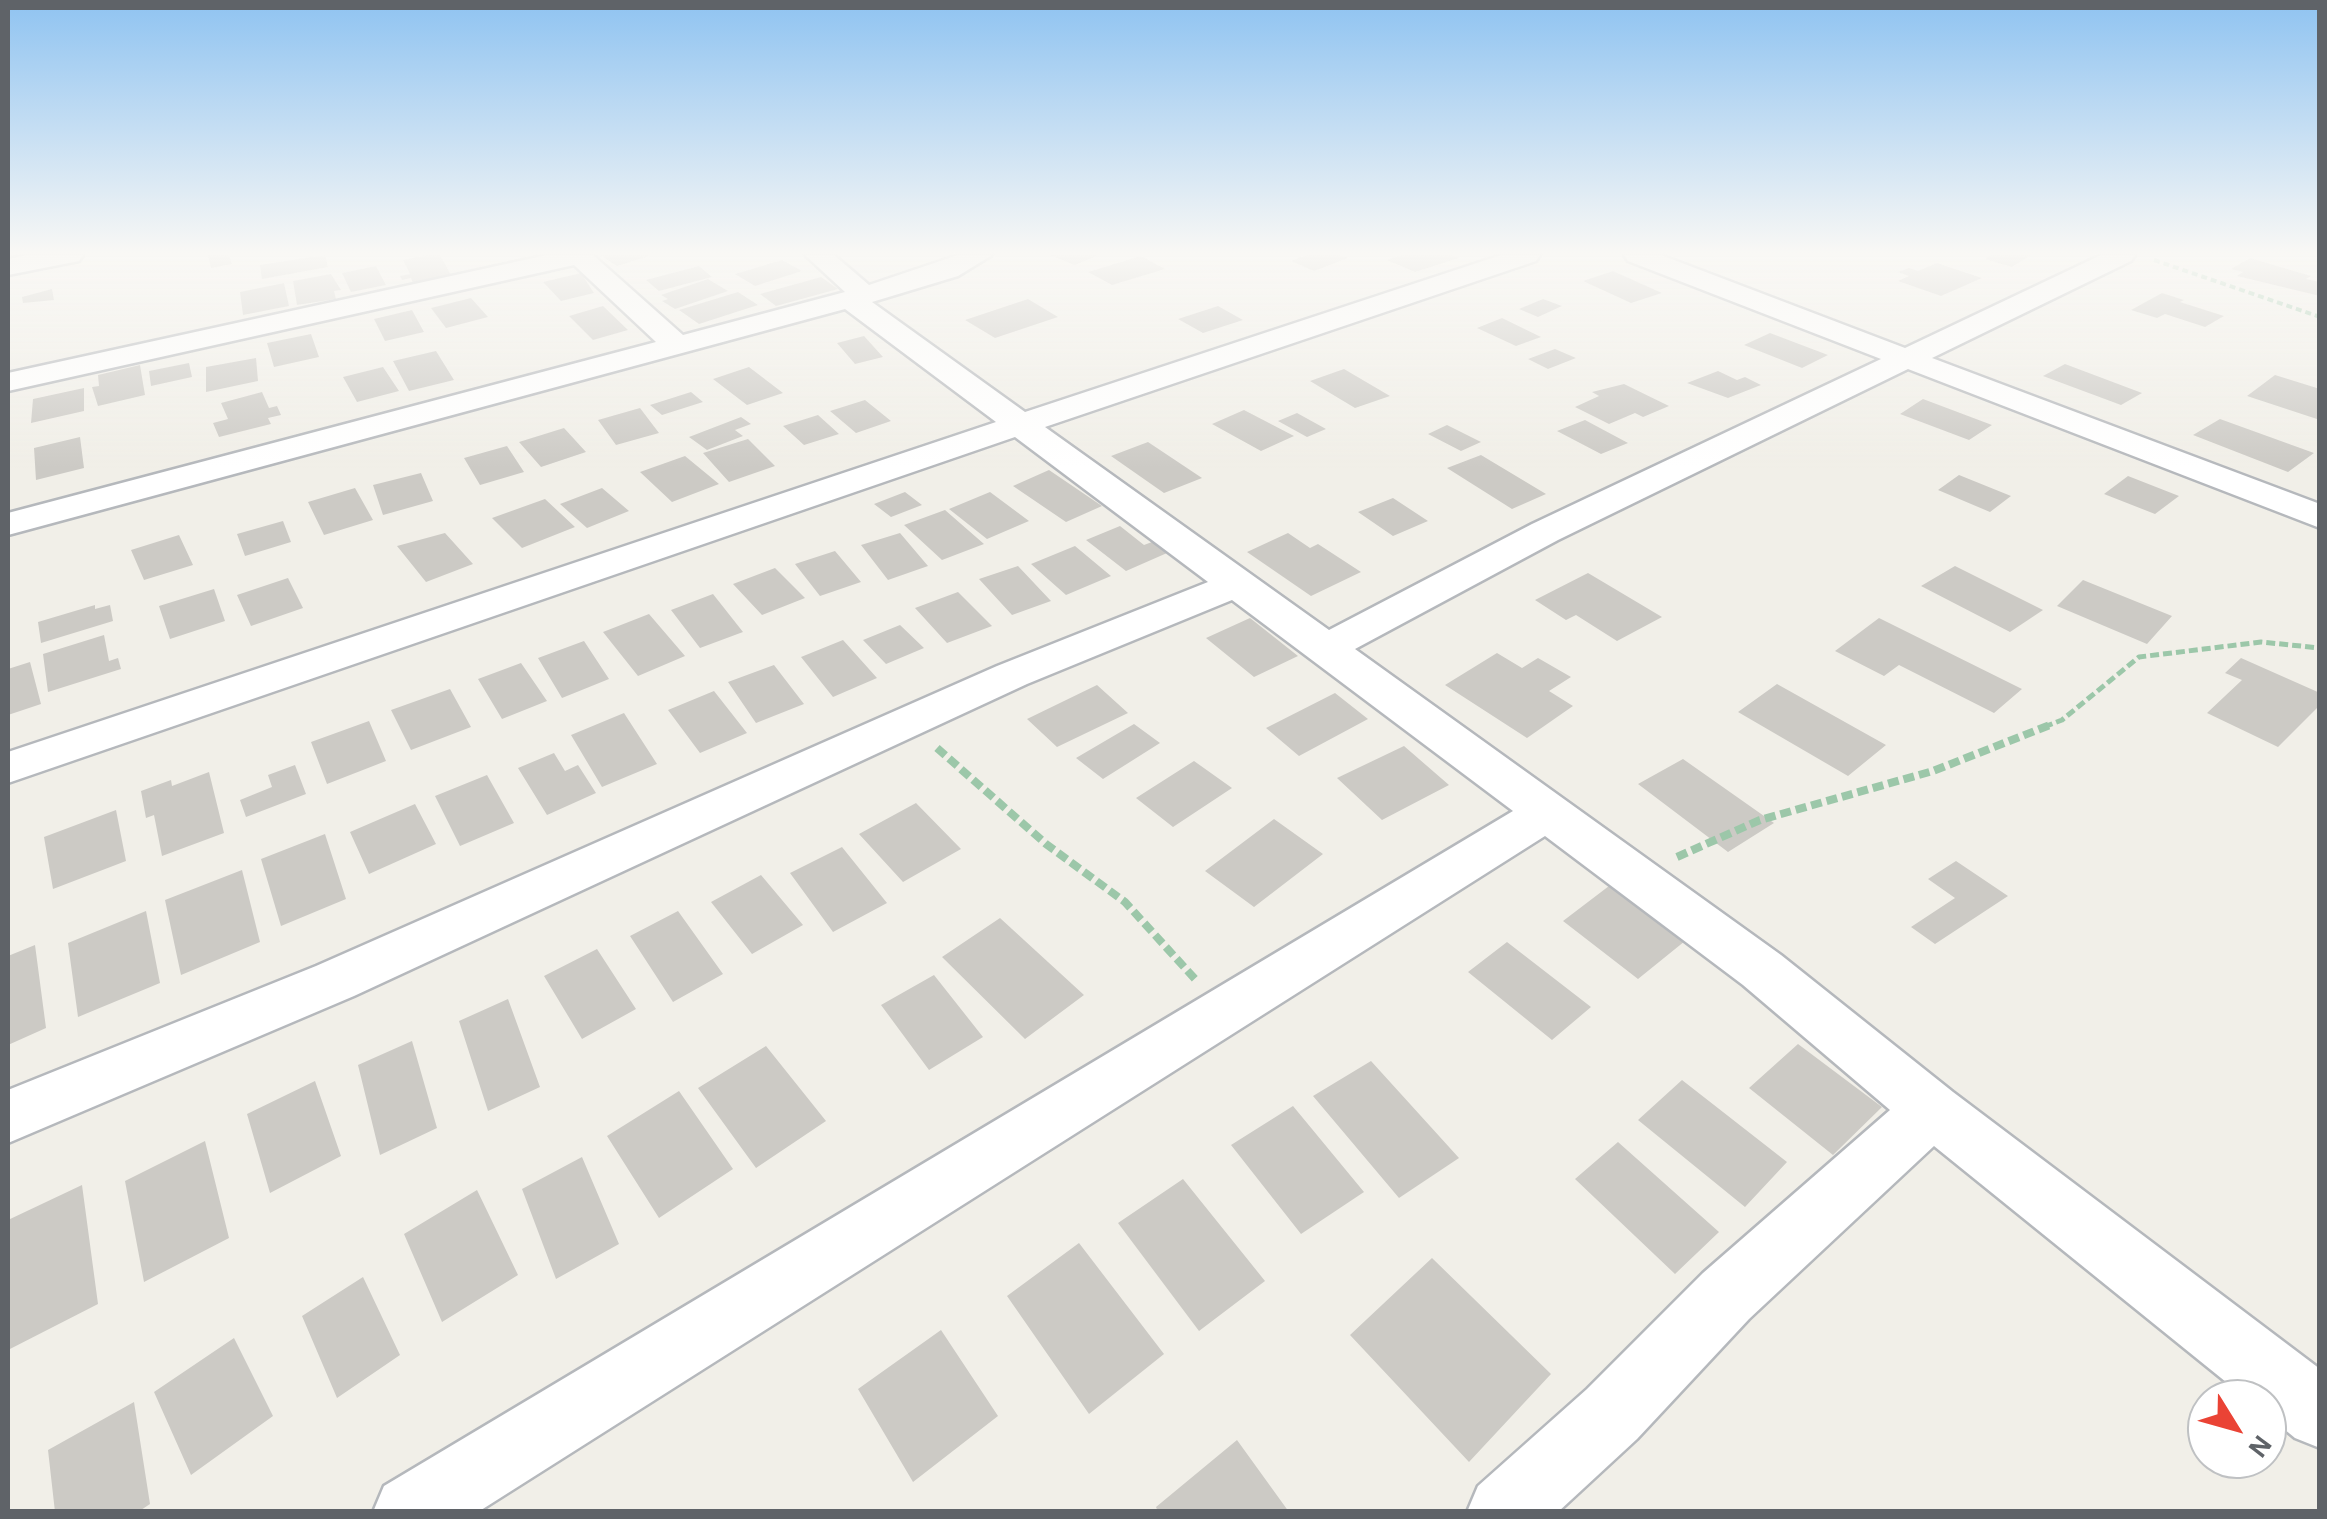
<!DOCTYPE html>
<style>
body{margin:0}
#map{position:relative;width:2327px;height:1519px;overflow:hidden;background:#f1efe8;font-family:"Alegreya Sans",sans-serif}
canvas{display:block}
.frame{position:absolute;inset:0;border:10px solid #5f6368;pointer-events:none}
.north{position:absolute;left:2187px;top:1379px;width:100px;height:100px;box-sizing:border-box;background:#fff;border:2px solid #bfc1c3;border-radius:50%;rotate:127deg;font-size:28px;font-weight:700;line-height:40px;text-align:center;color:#5f6368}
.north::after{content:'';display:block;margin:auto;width:35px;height:45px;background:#ea4335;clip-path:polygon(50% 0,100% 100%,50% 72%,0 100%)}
</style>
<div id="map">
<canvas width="2327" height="1519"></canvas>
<div class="frame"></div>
<div class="north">N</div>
</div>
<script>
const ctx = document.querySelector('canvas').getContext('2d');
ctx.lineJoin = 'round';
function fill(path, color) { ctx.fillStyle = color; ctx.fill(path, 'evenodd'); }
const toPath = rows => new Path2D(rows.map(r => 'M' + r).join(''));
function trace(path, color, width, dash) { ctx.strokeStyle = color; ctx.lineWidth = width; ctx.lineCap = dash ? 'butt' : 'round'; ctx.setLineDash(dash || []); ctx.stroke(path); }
const building = toPath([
 [208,255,229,255,232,264,211,268],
 [325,255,328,267,262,279,260,265],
 [427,255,440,255,451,275,413,283,411,278,402,280,400,276,410,274,403,260],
 [600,255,649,255,649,256,617,266],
 [1050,255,1098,255,1075,265],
 [1306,255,1340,255,1348,258,1314,271,1291,261],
 [1400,255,1453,255,1459,258,1415,272,1387,260],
 [1991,255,2031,255,2012,267,1985,259],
 [1141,256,1165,269,1112,285,1088,272],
 [2250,258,2311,276,2306,279,2320,282,2320,296,2237,276,2243,272,2231,269],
 [782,260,802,271,755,286,735,274],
 [1937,263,1982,278,1941,296,1898,281,1909,276,1898,272,1909,268,1918,271],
 [376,266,386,285,351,292,342,273],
 [699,266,712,277,659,291,646,280],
 [1613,271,1662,293,1631,303,1583,281],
 [581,273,594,293,561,301,543,282],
 [331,274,341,290,334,291,336,299,297,305,293,281],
 [821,277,838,289,776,306,760,294],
 [708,279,728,291,675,309,662,301,668,299,661,295],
 [284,283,289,306,243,315,240,292],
 [52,289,54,300,23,303,22,297],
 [738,292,758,305,699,324,679,310],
 [2162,293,2184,300,2180,302,2224,316,2205,327,2165,314,2157,318,2131,310],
 [471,298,488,317,446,328,431,308],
 [1028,299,1058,317,995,338,965,320],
 [1543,299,1562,306,1538,317,1519,309],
 [603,306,628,330,593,340,569,316],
 [1218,306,1243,320,1203,333,1178,319],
 [412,310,424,332,385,341,374,319],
 [1502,318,1541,337,1516,346,1477,328],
 [1770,333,1828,355,1802,368,1744,345],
 [311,334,319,357,274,367,267,343],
 [864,336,883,357,855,364,837,343],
 [1555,349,1576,358,1548,369,1528,359],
 [436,351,454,380,409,391,393,361],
 [256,358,258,381,206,392,206,367],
 [189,363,192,377,151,386,149,371],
 [2065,364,2142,393,2121,405,2043,376],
 [140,365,145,395,98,406,92,387,99,386,98,375],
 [383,367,399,391,357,402,343,377],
 [749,367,783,393,747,405,713,379],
 [1344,369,1390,396,1355,408,1310,381],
 [1718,371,1737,380,1745,377,1761,385,1728,398,1687,383],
 [2275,375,2320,389,2320,420,2247,396],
 [1624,384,1669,406,1643,417,1635,413,1609,424,1575,407,1599,396,1592,392],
 [84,388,84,411,31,423,33,399],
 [262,392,269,408,277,406,281,415,268,418,271,424,219,437,213,423,228,419,221,403],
 [691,392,703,402,662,415,650,405],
 [1923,399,1992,425,1969,440,1900,414],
 [865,400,891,421,856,433,830,411],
 [640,408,659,433,616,445,598,420],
 [1244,410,1294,436,1261,451,1212,424],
 [1297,413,1326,429,1307,437,1278,421],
 [818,415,839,434,804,445,783,426],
 [741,417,751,424,735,430,743,436,707,450,689,437],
 [2220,419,2314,453,2288,472,2193,435],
 [1585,420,1628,443,1601,454,1557,431],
 [1447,425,1481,442,1461,451,1428,434],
 [564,428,586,452,541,467,519,442],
 [80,437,84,468,36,480,34,448],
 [748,439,775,466,729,482,703,453],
 [1148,442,1202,478,1164,493,1111,456],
 [507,446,524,472,480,485,464,458],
 [1481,455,1546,494,1512,509,1447,468],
 [685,456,719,484,672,502,640,472],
 [1049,470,1102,506,1066,522,1013,486],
 [421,473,433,501,383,515,373,485],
 [1959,475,2011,496,1990,512,1938,490],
 [2128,476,2179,496,2155,514,2104,494],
 [355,488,373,520,324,535,308,502],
 [602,488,629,511,587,528,560,504],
 [905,492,922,505,891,517,874,504],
 [990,492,1029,521,987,539,949,509],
 [1393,498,1428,521,1393,536,1358,512],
 [545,499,575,527,522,548,492,518],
 [945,510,984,544,942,560,904,525],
 [283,521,291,542,245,556,237,534],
 [1120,526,1144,545,1152,542,1167,553,1126,571,1086,540],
 [445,533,473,564,426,582,397,546],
 [900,533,928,566,888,580,861,545],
 [1288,533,1310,548,1318,544,1361,572,1311,596,1247,552],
 [179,535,193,565,144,580,131,550],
 [1075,546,1111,576,1066,595,1031,564],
 [835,551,861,582,820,596,795,564],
 [1018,566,1051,601,1012,615,979,579],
 [1955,566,2043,610,2010,632,1921,586],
 [775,568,805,598,762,615,733,584],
 [1588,573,1662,617,1617,641,1576,615,1566,620,1535,600],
 [288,578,303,608,251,626,237,595],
 [2083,580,2172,616,2147,644,2057,606],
 [214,589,225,621,170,639,159,606],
 [958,592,992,626,947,643,915,608],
 [713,594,743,632,700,648,671,610],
 [95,605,95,609,110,605,113,621,41,643,38,622],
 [649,614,685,656,638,676,603,632],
 [1250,618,1298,656,1254,677,1206,638],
 [1879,618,2022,689,1994,713,1899,665,1884,676,1835,651],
 [900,625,924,648,886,664,863,640],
 [104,635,109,661,118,658,121,669,48,692,43,654],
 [843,640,877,678,833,697,801,657],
 [584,641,609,679,562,698,538,658],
 [1497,653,1522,668,1538,658,1571,677,1549,691,1573,706,1527,738,1445,685],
 [2241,658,2320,693,2320,705,2278,747,2207,713,2242,680,2225,673],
 [30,662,41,704,8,715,8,669],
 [521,663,547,701,502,719,478,679],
 [774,665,804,704,756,723,728,682],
 [1777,684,1886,745,1848,776,1738,712],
 [1097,685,1128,713,1057,747,1027,719],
 [450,689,471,727,411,750,391,710],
 [714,691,747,733,700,753,668,710],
 [1335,693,1368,719,1299,756,1266,728],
 [624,713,657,764,602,787,571,735],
 [369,721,386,761,327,784,311,742],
 [1134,724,1160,743,1103,779,1076,758],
 [1404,746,1449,785,1382,820,1337,778],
 [554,753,565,771,578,765,596,793,547,815,518,768],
 [1683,759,1774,823,1728,852,1638,784],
 [1194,761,1232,788,1173,827,1136,798],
 [295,765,306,794,246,817,240,800,272,787,268,775],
 [209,772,224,833,162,856,154,815,146,818,141,791,171,780,172,786],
 [487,775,514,823,460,846,435,796],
 [916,803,961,849,903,882,859,834],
 [415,804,436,844,369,874,350,832],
 [116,810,126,861,53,889,44,837],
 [1274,819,1323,854,1254,907,1205,871],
 [325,834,346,899,281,926,261,859],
 [842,847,887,903,833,932,790,873],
 [1956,861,2008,896,1935,944,1911,927,1955,898,1928,879],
 [242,870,260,942,181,975,165,900],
 [761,875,803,925,752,954,711,902],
 [1609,886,1685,941,1638,979,1563,921],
 [146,911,160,983,78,1017,68,943],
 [678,911,723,974,673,1002,630,936],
 [1000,918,1084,995,1025,1039,942,957],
 [1507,942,1591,1007,1552,1040,1468,972],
 [35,945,46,1028,8,1045,8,956],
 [597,949,636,1009,582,1039,544,976],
 [934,975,983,1037,929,1070,881,1005],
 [508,999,540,1087,488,1111,459,1021],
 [412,1041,437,1128,380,1155,358,1065],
 [1798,1044,1882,1107,1833,1155,1749,1088],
 [766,1046,826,1121,756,1168,698,1088],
 [1371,1061,1459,1158,1399,1198,1313,1096],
 [1682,1080,1787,1162,1745,1207,1638,1120],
 [315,1081,341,1156,270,1193,247,1114],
 [679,1091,733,1169,659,1218,607,1136],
 [1293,1106,1364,1192,1301,1234,1231,1145],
 [205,1141,229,1238,144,1282,125,1181],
 [1618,1142,1719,1232,1675,1274,1575,1179],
 [582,1157,619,1244,556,1279,522,1189],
 [1183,1179,1265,1281,1199,1331,1118,1223],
 [82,1185,98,1304,8,1350,8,1220],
 [477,1190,518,1275,442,1322,404,1234],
 [1079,1243,1164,1354,1089,1414,1007,1296],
 [1432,1258,1551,1374,1469,1462,1350,1335],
 [363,1277,400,1355,337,1398,302,1316],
 [941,1330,998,1416,913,1482,858,1389],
 [234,1338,273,1416,191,1475,154,1392],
 [134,1402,150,1504,138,1512,55,1512,48,1450],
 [1237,1440,1289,1512,1158,1512,1156,1507]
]);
const pathFar2 = toPath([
 [2154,260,2320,317]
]);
const pathFar1 = toPath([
 [2044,727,2062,720,2139,657,2261,642,2320,648]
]);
const path = toPath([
 [937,748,1046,844,1125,902,1195,979],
 [1677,857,1760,820,1933,771,2050,725]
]);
const street = toPath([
 [28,255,83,255,79,261,8,275,8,259,28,255],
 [547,255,593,255,683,335,845,292,805,255,834,255,869,285,958,255,992,255,958,276,872,302,1025,412,1501,255,1540,255,1536,261,1045,427,1329,630,1532,524,1881,359,1628,261,1624,255,1661,255,1905,348,2101,255,2135,255,2131,261,1932,358,2320,504,2320,528,1908,369,1558,540,1355,649,1781,955,1953,1092,2320,1369,2320,1448,2295,1438,2267,1415,2267,1399,2247,1399,1934,1146,1749,1319,1637,1439,1558,1512,1467,1512,1478,1486,1587,1389,1703,1273,1890,1110,1743,985,1545,836,478,1512,373,1512,384,1486,1513,811,1232,600,1027,684,354,996,8,1143,8,1090,316,966,997,666,1208,582,1015,437,8,783,8,752,996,422,845,309,8,535,8,513,656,342,574,265,8,391,8,373,547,255]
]);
fill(building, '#cccac5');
trace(street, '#b5b8bc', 5);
trace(pathFar2, '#9cc7a9', 4, [6, 4]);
trace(pathFar1, '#9cc7a9', 5, [9, 4]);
trace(path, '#9cc7a9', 8, [11, 5]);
fill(street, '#fff');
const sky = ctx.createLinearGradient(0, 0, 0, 468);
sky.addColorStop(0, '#8fc3f1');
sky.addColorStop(0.54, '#f9f8f5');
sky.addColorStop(1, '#f9f8f500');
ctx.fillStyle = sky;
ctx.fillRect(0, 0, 2327, 468);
</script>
